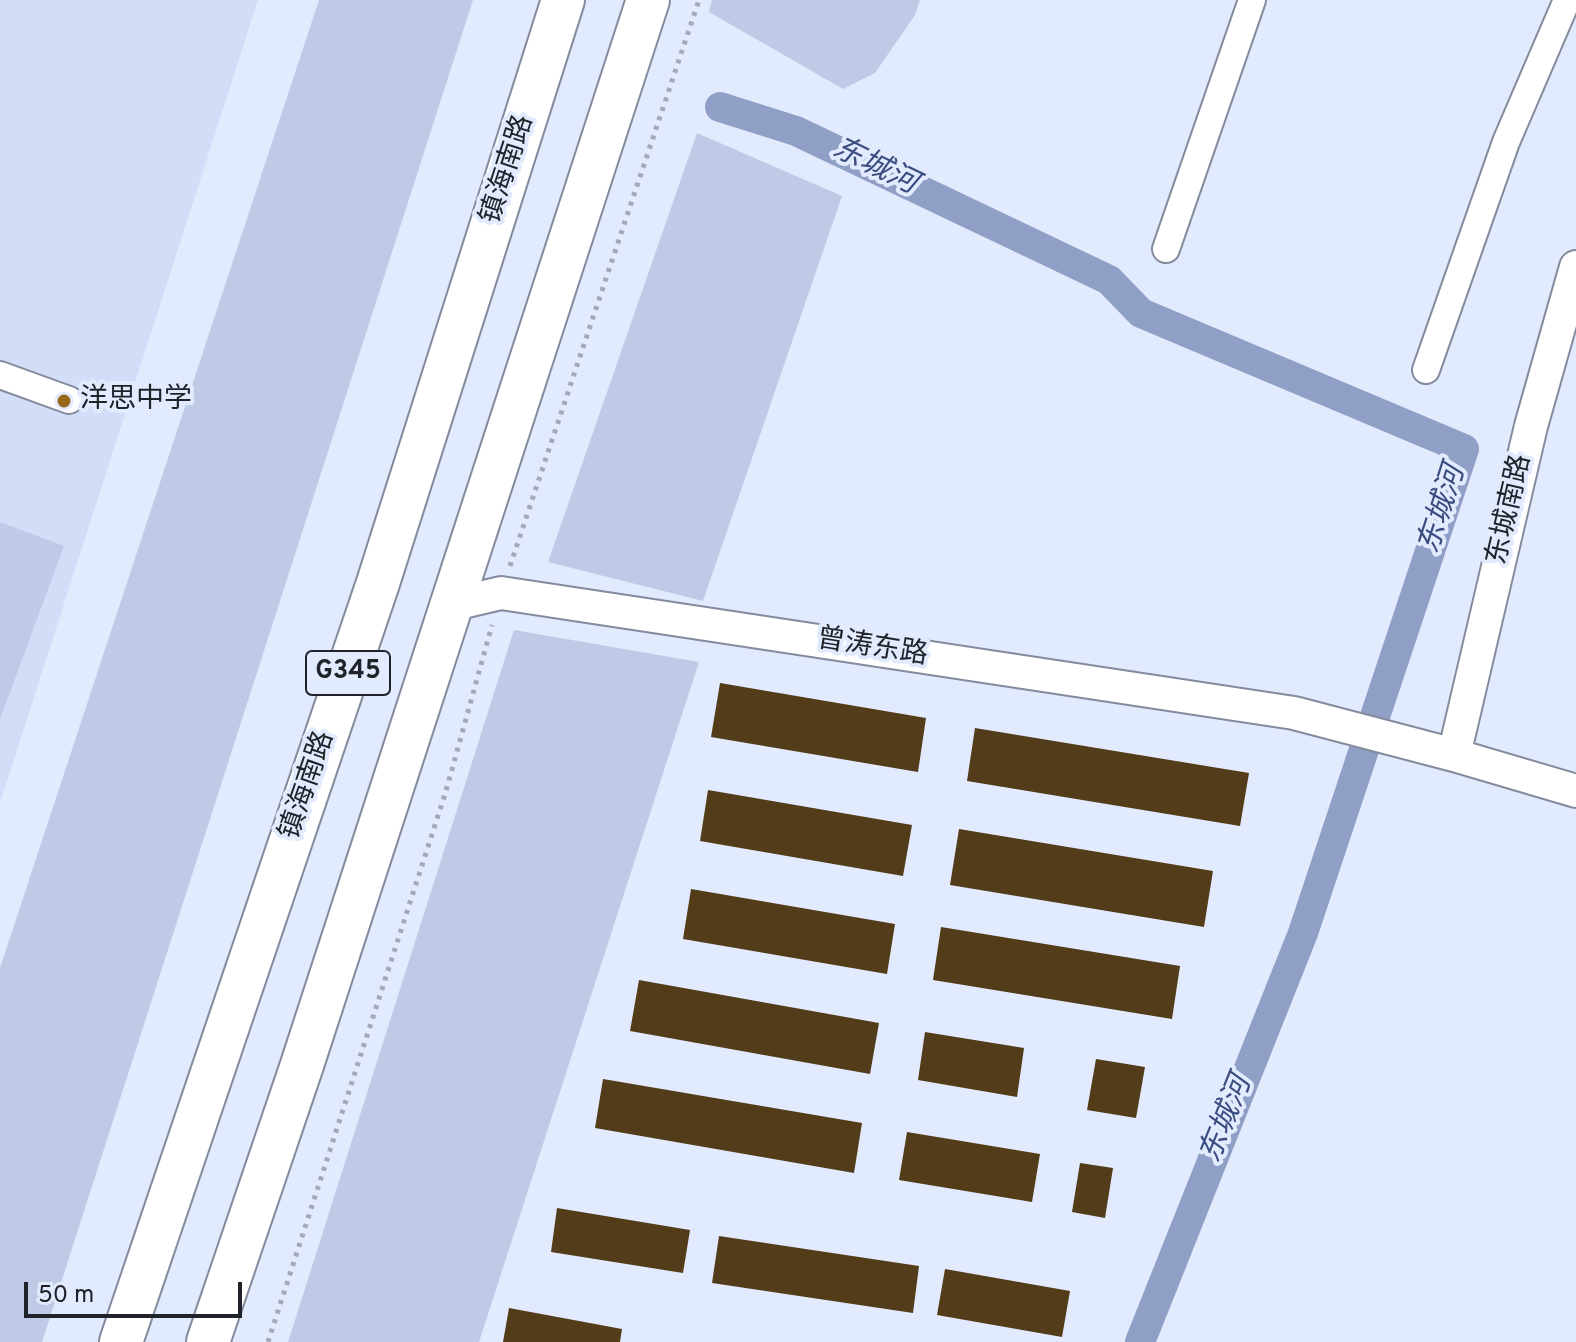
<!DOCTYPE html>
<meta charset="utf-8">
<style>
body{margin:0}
#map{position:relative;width:1576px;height:1342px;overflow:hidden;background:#e2eafd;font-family:Overpass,sans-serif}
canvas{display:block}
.scale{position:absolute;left:24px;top:1282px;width:218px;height:36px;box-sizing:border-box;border:4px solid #1f2229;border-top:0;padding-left:10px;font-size:24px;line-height:28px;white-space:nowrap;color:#1f2229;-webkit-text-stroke:6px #e2eafd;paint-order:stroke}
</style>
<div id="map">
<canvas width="1576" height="1342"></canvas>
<div class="scale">50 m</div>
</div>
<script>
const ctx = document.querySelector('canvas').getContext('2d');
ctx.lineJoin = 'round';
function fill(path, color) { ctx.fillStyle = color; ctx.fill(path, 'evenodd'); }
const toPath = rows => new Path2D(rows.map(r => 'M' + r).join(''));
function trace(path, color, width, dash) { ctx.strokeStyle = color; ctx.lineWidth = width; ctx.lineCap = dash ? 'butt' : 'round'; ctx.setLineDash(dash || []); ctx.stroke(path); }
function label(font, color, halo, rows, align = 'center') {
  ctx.font = font + ' Overpass,"Noto Sans SC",sans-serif'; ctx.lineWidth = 8; ctx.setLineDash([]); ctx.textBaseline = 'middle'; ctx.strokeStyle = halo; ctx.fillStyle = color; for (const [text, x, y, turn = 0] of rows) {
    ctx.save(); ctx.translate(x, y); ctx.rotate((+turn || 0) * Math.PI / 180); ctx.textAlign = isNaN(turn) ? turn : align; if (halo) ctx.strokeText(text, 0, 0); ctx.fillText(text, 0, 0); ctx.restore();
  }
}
const built = toPath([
 [0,0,258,0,0,803]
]);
const green = toPath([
 [319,0,473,0,42,1342,0,1342,0,968],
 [712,0,920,0,915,15,875,73,843,89,709,12],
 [697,133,842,196,703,601,548,562],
 [0,522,64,546,0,719],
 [514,630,699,662,479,1342,288,1342]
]);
const canal = toPath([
 [720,107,796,131,1109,280,1141,313,1464,449,1303,933,1140,1342]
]);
const building = toPath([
 [720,683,926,718,918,772,711,737],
 [975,728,1249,773,1240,826,967,781],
 [708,790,912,825,903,876,700,841],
 [959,829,1213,871,1204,927,950,885],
 [691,889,895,924,887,974,683,939],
 [941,927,1180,966,1172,1019,933,980],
 [639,980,879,1023,870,1074,630,1031],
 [925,1032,1024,1048,1017,1097,918,1080],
 [1096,1059,1145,1067,1136,1118,1087,1110],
 [603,1079,862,1123,854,1173,595,1128],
 [907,1132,1040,1154,1032,1202,899,1180],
 [1080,1163,1113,1168,1105,1218,1072,1212],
 [557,1208,690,1230,683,1273,551,1252],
 [719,1236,919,1266,913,1313,712,1283],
 [945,1269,1070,1291,1062,1337,937,1315],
 [509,1308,622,1329,620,1342,503,1342]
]);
const path = toPath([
 [510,566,699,0],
 [268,1342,446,791,492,625]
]);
const minor = toPath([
 [1166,249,1252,0],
 [1426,370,1506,142,1567,0],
 [0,375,69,400]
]);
const tertiary = toPath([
 [450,605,501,593,1294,713,1454,755,1576,791],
 [1454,755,1531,426,1576,267]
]);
const trunk = toPath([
 [121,1342,378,583,563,0],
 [208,1342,302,1065,648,0]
]);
const markers = [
 [64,401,8,"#966716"]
];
const shields = [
 [348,673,84]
];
const shieldNames = [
 ["G345",348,673]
];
const streetNames = [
 ["镇海南路",509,170,-72],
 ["东城南路",1511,510,-77],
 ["曾涛东路",872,649,9],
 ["镇海南路",309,786,-71]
];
const poiNames = [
 ["洋思中学",80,401]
];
const waterNames = [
 ["东城河",874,168,26],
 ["东城河",1444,510,-72],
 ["东城河",1228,1120,-68]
];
fill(built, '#d2ddf7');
fill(green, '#bfcae6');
trace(canal, '#909fc5', 30);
fill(building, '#533c1a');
trace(minor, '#848b9d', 30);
trace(tertiary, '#848b9d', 36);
trace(trunk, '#848b9d', 46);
trace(path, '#a2a9b8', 5, [4, 6]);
trace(minor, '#fff', 26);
trace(tertiary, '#fff', 32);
trace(trunk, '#fff', 42);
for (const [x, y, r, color] of markers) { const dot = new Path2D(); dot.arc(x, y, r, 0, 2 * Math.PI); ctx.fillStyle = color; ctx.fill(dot); trace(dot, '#e2eafd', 3); }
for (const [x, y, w] of shields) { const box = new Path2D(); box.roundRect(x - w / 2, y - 22, w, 44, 6); ctx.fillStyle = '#e2eafd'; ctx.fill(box); trace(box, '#1f2229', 2); }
label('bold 26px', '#1f2229', null, shieldNames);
label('28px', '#1f2229', '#e2eafd', streetNames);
label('28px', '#1f2229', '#e2eafd', poiNames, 'left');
label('italic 30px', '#3a4c80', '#e2eafd', waterNames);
</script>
